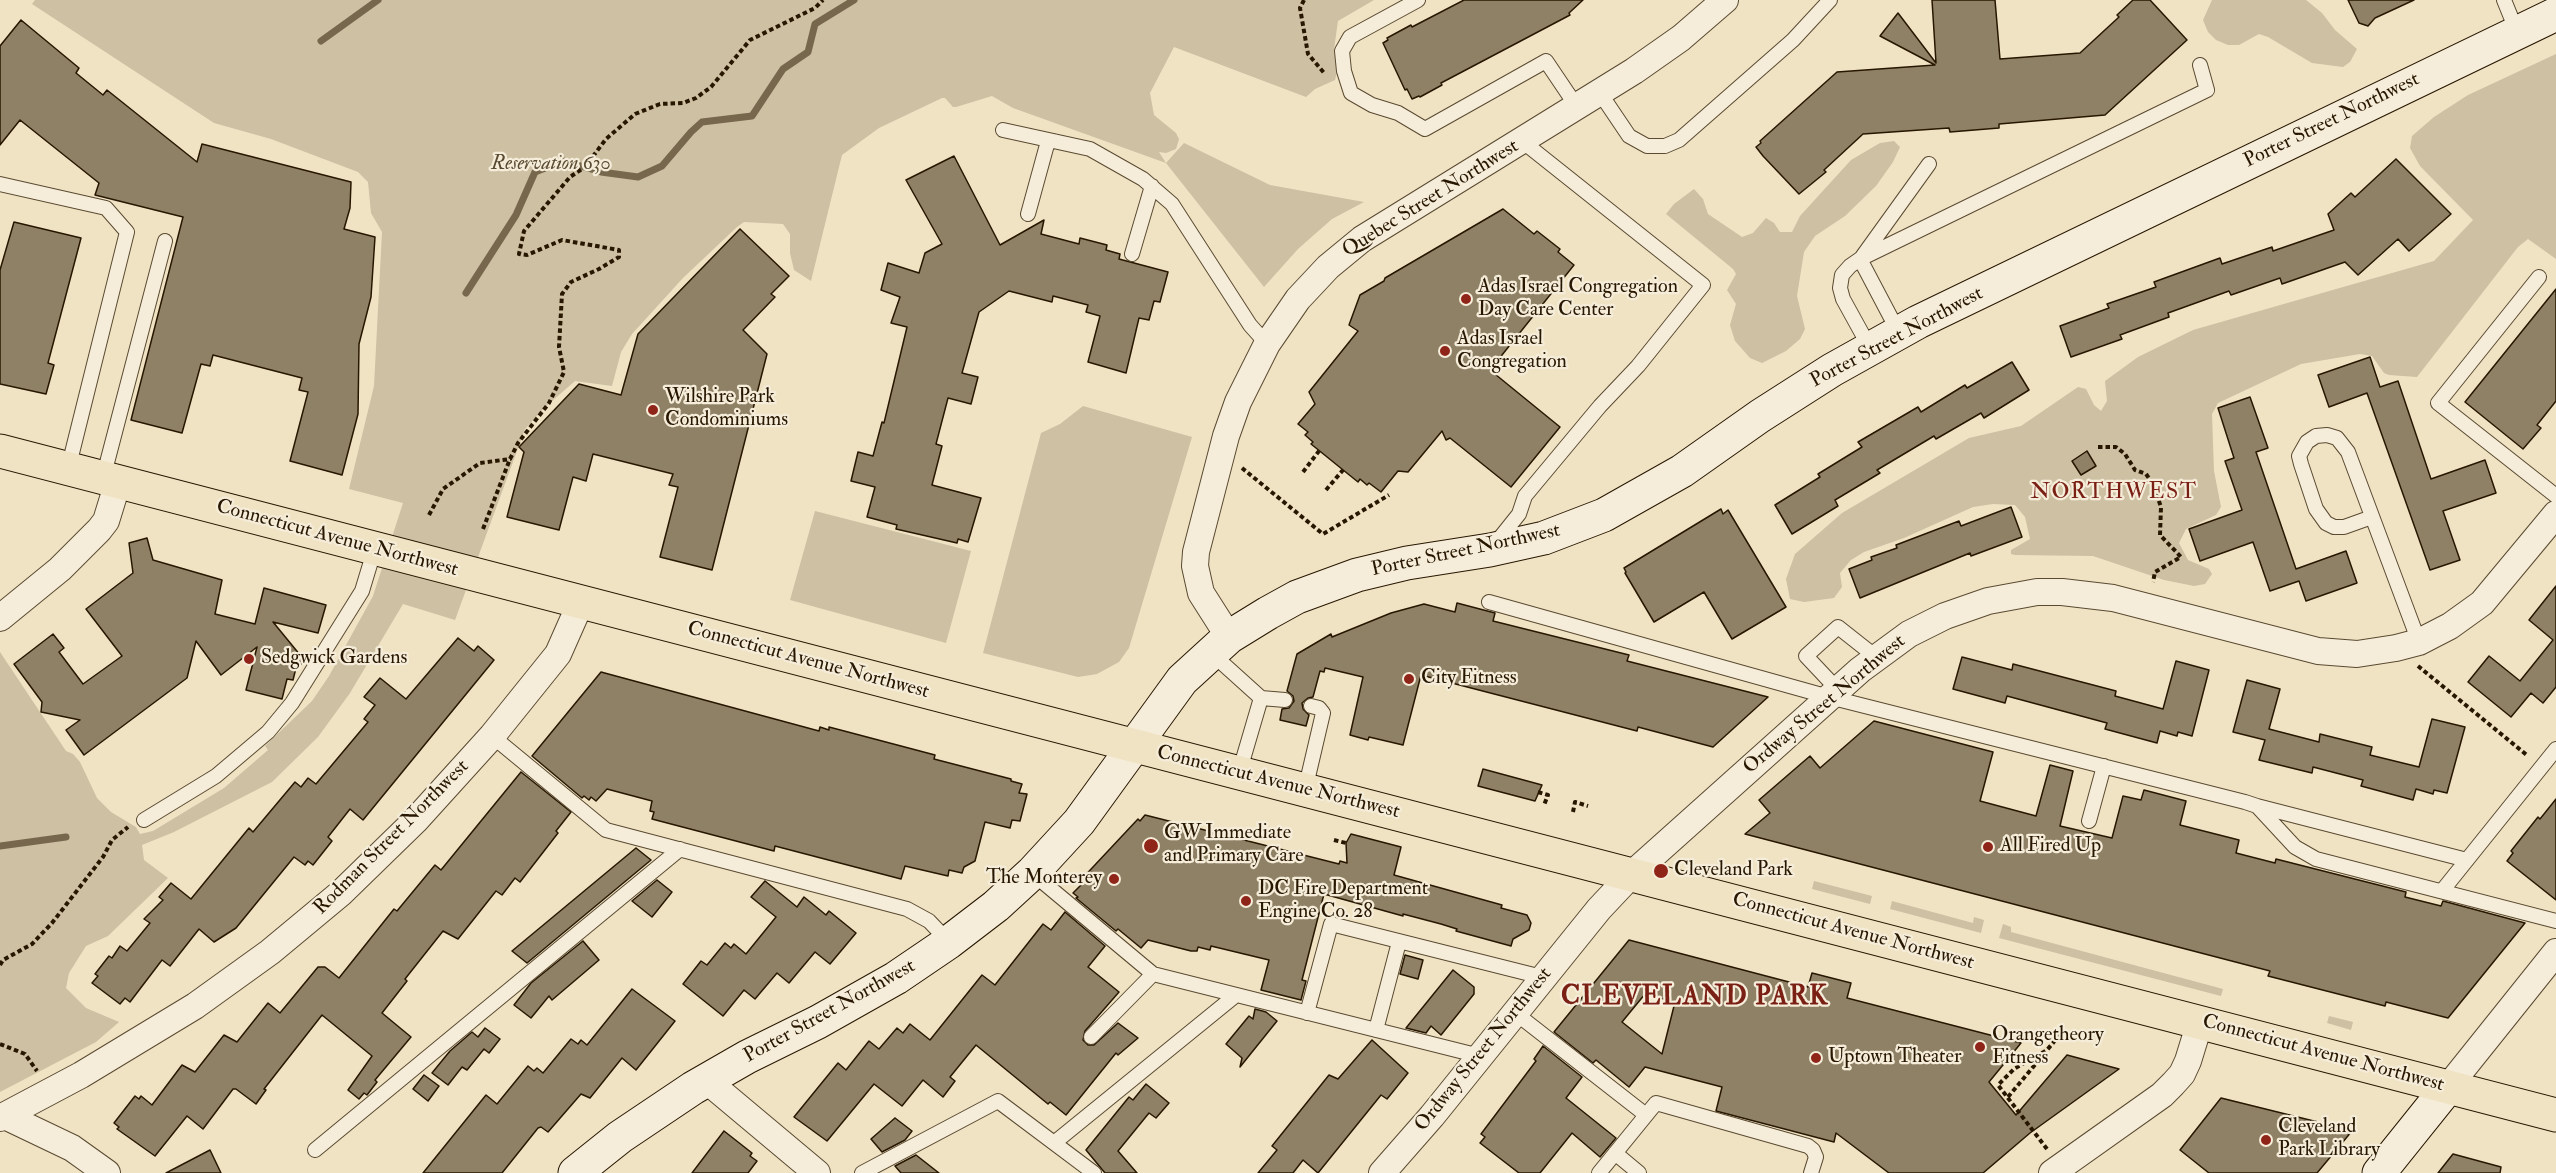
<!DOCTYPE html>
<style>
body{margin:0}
canvas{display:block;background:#efe3c4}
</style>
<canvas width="2556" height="1173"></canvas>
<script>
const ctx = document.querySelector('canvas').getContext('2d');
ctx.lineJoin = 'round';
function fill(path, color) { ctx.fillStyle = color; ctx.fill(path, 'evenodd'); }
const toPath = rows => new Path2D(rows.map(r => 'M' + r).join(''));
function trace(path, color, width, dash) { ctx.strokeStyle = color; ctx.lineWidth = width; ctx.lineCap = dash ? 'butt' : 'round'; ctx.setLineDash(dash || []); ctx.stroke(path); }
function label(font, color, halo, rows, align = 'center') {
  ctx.font = font + ' "IM FELL Double Pica",serif'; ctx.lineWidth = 4.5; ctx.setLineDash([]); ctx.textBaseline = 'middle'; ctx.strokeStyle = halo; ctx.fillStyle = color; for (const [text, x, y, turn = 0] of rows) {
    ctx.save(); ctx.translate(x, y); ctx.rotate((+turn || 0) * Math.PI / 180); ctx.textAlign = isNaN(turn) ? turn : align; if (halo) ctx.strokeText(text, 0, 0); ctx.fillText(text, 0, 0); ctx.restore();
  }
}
const green = toPath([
 [35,0,1374,0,1338,21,1334,49,1337,72,1335,80,1315,89,1306,97,1174,47,1150,93,1154,115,1176,133,1179,139,1176,149,1166,153,1159,152,1166,163,1184,143,1270,185,1364,202,1332,219,1298,249,1264,287,1166,163,1013,108,992,96,956,107,953,107,945,98,942,98,879,128,842,155,811,281,794,270,790,253,790,234,783,224,744,222,737,227,683,278,632,334,621,352,612,386,575,381,544,408,525,429,455,620,403,604,350,693,318,737,272,782,174,832,142,845,144,860,168,878,108,936,86,946,69,973,66,988,86,1008,119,1022,96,1042,0,1092,0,652,66,751,73,754,80,762,97,798,111,812,136,827,140,834,153,831,224,788,268,750,265,746,312,701,329,676,373,596,403,503,349,489,374,386,382,232,371,213,368,182,358,172,271,139,214,123,32,4],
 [2212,0,2306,0,2322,13,2335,30,2357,49,2350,62,2343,67,2312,63,2268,37,2259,34,2239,45,2228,45,2216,40,2208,32,2203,20],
 [2556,54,2556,259,2528,239,2518,247,2417,377,2389,375,2384,373,2372,356,2360,354,2301,364,2218,403,2212,414,2214,471,2221,507,2216,515,2186,529,2179,543,2188,560,2209,569,2212,574,2205,584,2194,586,2164,580,2093,556,2015,555,2011,554,2011,550,2030,539,2025,517,2015,505,1993,504,1973,507,1904,538,1864,552,1851,560,1840,573,1842,587,1834,598,1804,602,1790,599,1786,579,1795,554,1842,513,1969,438,2021,426,2078,387,2086,389,2094,405,2101,411,2107,401,2105,381,2138,357,2193,330,2434,261,2473,220,2420,166,2410,148,2412,136,2434,117,2468,95],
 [1894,141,1900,147,1893,162,1876,186,1845,216,1815,236,1804,252,1797,296,1805,329,1800,339,1786,351,1762,363,1750,358,1735,341,1730,325,1736,304,1727,290,1736,274,1733,269,1666,214,1674,204,1694,189,1703,199,1708,214,1742,237,1753,233,1766,218,1774,223,1780,232,1792,232,1800,216,1851,160,1880,143],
 [1083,406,1192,437,1129,648,1119,662,1097,674,1078,677,983,653,1041,433,1060,424],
 [815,511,971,551,946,643,790,600],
 [1814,881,1872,896,1870,904,1812,889],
 [1892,901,1973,923,1974,917,1984,920,1981,933,1890,909],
 [2003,924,2011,927,2011,932,2223,989,2221,996,1999,938],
 [2329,1016,2353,1022,2351,1030,2327,1023]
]);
const stream = toPath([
 [321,41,378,0],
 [466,293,516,215,535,172,564,161,601,172,638,177,662,166,691,132,702,122,752,116,783,69,808,52,815,24,854,0],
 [0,846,66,837]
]);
const building = toPath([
 [1464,0,1583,0,1569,13,1570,15,1441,83,1442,85,1420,97,1419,96,1412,99,1407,89,1405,90,1383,43,1388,40,1387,38,1411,25,1412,27,1464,0],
 [1932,0,1995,0,2000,59,2080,53,2119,17,2117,15,2133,0,2150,0,2187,40,2105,115,1999,124,1999,128,1950,132,1949,128,1863,134,1824,170,1826,172,1799,194,1763,156,1756,147,1761,143,1760,141,1837,72,1935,65,1880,36,1898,13,1936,63,1932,0],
 [2348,0,2414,0,2375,18,2368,26,2359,23,2348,0],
 [21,20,79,68,76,73,103,95,107,90,197,162,202,144,351,182,350,208,344,229,375,237,371,297,359,344,358,414,342,475,290,461,308,392,299,390,302,378,213,355,210,366,201,364,182,433,131,420,183,217,95,195,99,183,20,120,0,145,0,46,21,20],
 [954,156,1000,245,1044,220,1041,234,1079,244,1080,238,1107,245,1106,250,1120,254,1119,259,1168,272,1160,302,1154,301,1149,320,1139,318,1126,373,1088,362,1100,316,1086,312,1088,305,1053,296,1052,302,1009,291,979,312,962,373,978,377,971,404,948,398,936,444,942,446,932,485,981,498,968,542,958,539,957,543,896,529,897,525,867,517,875,487,851,481,858,452,873,456,882,422,884,423,907,327,891,323,900,297,881,290,888,263,919,273,925,253,942,244,906,180,954,156],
 [2396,159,2451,214,2409,251,2398,239,2358,275,2345,262,2282,284,2280,278,2231,295,2229,291,2168,313,2169,317,2120,335,2122,339,2071,357,2060,326,2109,308,2107,304,2156,287,2154,282,2220,258,2222,264,2272,247,2273,251,2334,230,2328,214,2351,193,2355,197,2396,159],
 [1503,209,1534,234,1537,231,1560,249,1558,252,1574,265,1490,370,1560,427,1511,487,1450,438,1446,440,1442,431,1408,472,1398,471,1381,492,1369,483,1367,485,1360,479,1358,482,1311,444,1313,442,1305,435,1308,432,1298,424,1315,404,1309,392,1358,331,1349,325,1360,295,1384,281,1385,278,1503,209],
 [14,222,81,238,48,363,54,365,46,394,0,384,0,270,14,222],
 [740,229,789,276,771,294,775,297,743,330,767,354,712,570,660,557,678,487,669,485,673,474,593,454,586,481,573,477,559,530,507,517,524,452,519,447,579,384,621,395,638,334,740,229],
 [2556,289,2556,401,2537,425,2541,428,2523,449,2465,402,2556,289],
 [2370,357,2380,387,2398,381,2431,479,2485,460,2496,493,2443,511,2460,560,2430,570,2367,393,2329,407,2318,375,2370,357],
 [2012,362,2029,390,1984,418,1981,413,1936,439,1934,436,1877,470,1880,473,1835,500,1838,506,1792,534,1775,505,1820,477,1818,474,1862,447,1858,442,1918,407,1921,412,1965,385,1967,388,2012,362],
 [2250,397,2268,448,2256,452,2296,569,2346,551,2357,583,2306,601,2299,581,2270,591,2253,542,2200,561,2189,529,2242,510,2225,461,2234,458,2218,408,2250,397],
 [2087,451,2096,466,2081,475,2072,461,2087,451],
 [2011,507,2022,537,1971,556,1970,553,1860,598,1849,569,1872,560,1871,557,1897,548,1896,545,1959,521,1961,526,2011,507],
 [1721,509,1723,514,1728,510,1786,607,1732,639,1704,592,1654,622,1625,573,1626,572,1624,568,1721,509],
 [147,538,153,560,222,580,215,614,255,624,264,588,326,605,318,633,273,622,305,661,296,668,293,680,287,679,282,699,246,690,257,647,221,675,196,641,187,678,84,755,66,730,80,720,41,712,42,702,14,664,53,634,64,648,59,652,83,684,122,656,86,609,133,573,129,543,147,538],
 [2556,586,2556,687,2543,703,2531,693,2511,717,2468,682,2489,656,2520,681,2553,640,2529,620,2556,586],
 [1457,603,1495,613,1493,621,1629,655,1627,661,1768,697,1713,747,1638,727,1637,731,1421,675,1403,745,1369,737,1368,740,1350,735,1363,677,1325,668,1324,672,1320,671,1313,697,1308,698,1302,703,1303,709,1309,715,1306,726,1280,720,1282,709,1289,708,1294,701,1293,696,1287,691,1297,654,1331,634,1332,637,1391,613,1424,604,1455,612,1457,603],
 [458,638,474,651,478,646,494,660,363,820,350,809,328,837,332,841,313,865,308,861,305,865,294,857,236,928,214,942,199,929,170,966,162,960,130,1002,125,998,120,1004,92,983,98,976,95,974,109,956,112,958,120,946,127,951,150,923,144,919,163,900,159,897,171,883,191,899,249,828,253,832,295,782,301,787,308,778,316,784,368,722,364,719,375,705,364,697,380,678,406,699,458,638],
 [1962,657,2012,670,2013,664,2116,691,2115,696,2163,709,2176,661,2209,670,2192,736,2178,732,2177,736,2160,731,2157,743,2105,729,2107,723,2007,696,2005,703,1953,689,1962,657],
 [601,672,819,731,820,727,829,730,829,727,848,732,935,755,934,759,1011,779,1011,781,1022,784,1019,793,1027,794,1020,821,1012,820,1010,828,985,822,975,861,964,867,962,873,949,870,948,876,905,866,901,879,775,846,774,851,652,819,654,812,650,811,652,801,607,789,596,801,591,797,589,800,584,796,582,798,532,756,601,672],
 [2247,680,2280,689,2269,729,2319,742,2320,734,2372,747,2370,755,2419,767,2432,719,2465,727,2447,793,2434,790,2433,794,2416,789,2413,800,2361,786,2363,780,2313,767,2312,773,2259,760,2265,740,2233,732,2247,680],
 [1874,721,1993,752,1980,801,2036,816,2050,765,2073,771,2060,826,2112,838,2123,796,2141,800,2144,790,2186,801,2180,825,2239,840,2236,853,2275,863,2276,859,2406,892,2405,897,2441,906,2443,901,2525,923,2448,1018,2386,1002,2385,1006,2268,976,2270,971,1745,834,1770,813,1759,800,1810,756,1820,768,1874,721],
 [1483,769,1542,785,1535,801,1478,786,1483,769],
 [521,772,571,812,556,831,558,833,520,882,515,878,502,895,496,891,458,939,443,931,405,979,407,981,382,1013,411,1037,375,1080,377,1082,367,1095,364,1093,359,1099,348,1090,372,1056,322,1015,264,1089,266,1090,256,1104,236,1089,233,1089,203,1129,187,1116,155,1156,117,1129,119,1127,114,1123,135,1096,139,1099,141,1096,152,1105,182,1065,195,1072,224,1035,237,1042,268,1003,280,1013,318,967,325,967,339,978,394,909,397,911,435,865,441,870,521,772],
 [2556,799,2556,900,2507,861,2513,853,2511,851,2538,817,2540,819,2556,799],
 [1145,815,1339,864,1340,861,1347,863,1346,843,1351,834,1401,847,1394,875,1502,905,1501,908,1527,915,1531,923,1529,930,1513,939,1511,946,1456,931,1457,929,1441,924,1403,914,1403,916,1324,894,1302,980,1306,981,1301,1000,1261,990,1269,960,1211,946,1210,950,1198,947,1197,951,1191,951,1148,940,1141,948,1118,929,1116,931,1076,898,1078,897,1073,893,1081,885,1078,883,1138,819,1140,821,1145,815],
 [636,848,651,860,527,963,512,951,636,848],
 [657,880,672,892,652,917,632,901,657,880],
 [765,881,797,907,804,897,826,915,829,911,856,933,830,964,815,952,789,983,777,973,755,999,744,990,723,1016,683,984,701,961,707,965,725,943,731,948,734,944,746,954,776,917,751,897,765,881],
 [1065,912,1105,946,1088,967,1119,992,1085,1031,1083,1040,1088,1045,1094,1045,1118,1023,1138,1038,1118,1055,1116,1053,1066,1115,1050,1102,1048,1104,976,1045,950,1077,955,1081,943,1097,923,1080,902,1106,874,1084,827,1141,794,1117,838,1063,846,1070,869,1041,879,1049,897,1028,903,1033,910,1024,930,1040,982,975,995,985,1043,924,1051,930,1065,912],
 [1629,940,1808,987,1812,973,1851,983,1847,998,2021,1043,1989,1082,2016,1115,2067,1055,2119,1069,2030,1133,1983,1173,1889,1173,1836,1133,1834,1142,1716,1111,1722,1087,1645,1067,1629,1087,1596,1060,1593,1063,1554,1032,1629,940],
 [1645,994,1675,1002,1662,1054,1622,1022,1645,994],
 [583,941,599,960,552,1000,549,996,531,1018,514,1005,531,983,583,941],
 [1405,955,1423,960,1418,979,1400,974,1405,955],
 [1453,970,1474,987,1474,994,1441,1035,1431,1026,1426,1033,1406,1028,1453,970],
 [632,989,675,1021,636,1070,622,1058,590,1098,581,1094,548,1132,541,1127,538,1128,502,1173,423,1173,486,1095,497,1104,528,1066,534,1071,537,1068,543,1073,571,1039,578,1044,581,1040,587,1045,632,989],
 [1255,1009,1266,1012,1277,1021,1240,1067,1242,1058,1226,1044,1249,1016,1253,1019,1255,1009],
 [485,1028,500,1039,489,1053,484,1049,467,1070,462,1067,448,1085,432,1073,450,1051,472,1032,478,1037,485,1028],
 [1372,1040,1408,1073,1387,1099,1381,1095,1318,1173,1303,1160,1293,1173,1258,1173,1277,1150,1272,1146,1329,1075,1338,1079,1372,1040],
 [1543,1046,1582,1077,1566,1098,1616,1138,1600,1157,1572,1133,1540,1173,1519,1173,1480,1143,1485,1137,1481,1134,1536,1061,1534,1059,1543,1046],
 [424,1075,439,1086,428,1101,413,1089,424,1075],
 [1146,1084,1169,1103,1156,1118,1149,1113,1118,1151,1137,1173,1105,1173,1086,1150,1129,1097,1133,1100,1146,1084],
 [2221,1098,2334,1126,2352,1131,2317,1173,2209,1173,2180,1150,2221,1098],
 [895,1118,912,1131,905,1140,882,1152,871,1139,895,1118],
 [724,1131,752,1153,750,1156,757,1161,748,1173,692,1173,724,1131],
 [210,1150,221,1173,166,1173,210,1150],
 [2453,1154,2501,1167,2500,1173,2438,1173,2453,1154],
 [916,1155,939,1173,901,1173,895,1166,916,1155]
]);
const path = toPath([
 [1304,0,1300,8,1308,54,1325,74],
 [2098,447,2116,447,2125,454,2135,470,2146,474,2153,484,2161,507,2160,535,2181,557,2155,572,2153,582],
 [1242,468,1323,534,1389,495],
 [1303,472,1319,451],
 [1326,490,1343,470],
 [429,515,443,489,480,463,510,459,518,443,549,403,564,372,559,347,562,294,571,282,599,269,619,257,619,250,562,240,527,255,519,254,524,231,570,177,585,167,606,139,635,114,660,104,683,103,696,98,711,87,750,40,815,8,823,0],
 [483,529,510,459],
 [2418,666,2528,756],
 [1538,792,1548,795,1544,805],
 [1573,812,1575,802,1588,806],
 [1334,840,1346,843],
 [0,965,3,960,32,944,52,923,103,857,112,840,128,827],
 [0,1044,25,1054,37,1071],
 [2008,1097,2044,1054],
 [2047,1149,1998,1085,2014,1069,2047,1050,2063,1031]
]);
const lane = toPath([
 [1418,0,1350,37,1342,51,1344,71,1351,93,1372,105,1398,113,1425,129,1546,61,1577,107],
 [2504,0,2517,32],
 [1600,93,1629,136,1647,146,1665,146,1679,140,1793,40,1830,0],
 [1003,130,1090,149,1143,179,1172,204,1250,325,1267,344],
 [0,184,106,208,127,232,68,469],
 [1028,214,1048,141],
 [1132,254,1152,186],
 [1862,257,1929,164],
 [1860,259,1899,333],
 [2539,277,2438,403,2556,496],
 [1870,348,1843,299,1840,288,1842,275,1850,266,1860,259,2207,90,2200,65],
 [103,478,165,241],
 [2372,517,2344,527,2334,527,2326,523,2316,509,2301,464,2299,456,2307,442,2316,436,2327,435,2337,438,2348,452,2419,642],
 [1495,544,1519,514,1525,496,1600,406,1638,366,1703,285,1522,141],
 [1489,602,1829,697,2245,802,2257,806,2295,847,2316,859,2556,921],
 [1210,652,1261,698,1285,700],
 [1838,690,1806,656,1838,627,1876,657],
 [492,736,606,830,907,909,929,921,949,942],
 [1239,773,1261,698],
 [1305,790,1323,713,1319,708,1311,706],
 [2257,806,2467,860],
 [144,820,216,776,268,732,292,703,362,591,375,548],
 [2089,821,2104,766],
 [1032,873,1153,974,1480,1056],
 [2442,891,2556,749],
 [1514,1012,1646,1115],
 [1307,1013,1331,924,1542,977],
 [1376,1030,1399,942],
 [1091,1037,1153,974],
 [1054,1143,1236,995],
 [315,1150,680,849],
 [1615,1153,1639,1173],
 [862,1173,998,1101,1094,1173],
 [1599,1173,1656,1103,1808,1146,1813,1150,1816,1157,1811,1173]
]);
const street = toPath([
 [0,618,60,569,99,530,106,521,118,482],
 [1229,637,1201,593,1195,566,1196,552,1226,436,1238,402,1267,344,1298,299,1328,267,1362,239,1634,71,1681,38,1725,0],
 [706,1080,817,1173],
 [2448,1087,2556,952],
 [5,1116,72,1148,107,1173],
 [0,1118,81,1075,195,1006,270,952,341,893,415,821,492,736,558,654,581,602],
 [1382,1173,1432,1116,1599,909,1631,875,1860,670,1909,634,1945,616,1988,601,2037,592,2062,592,2113,598,2318,651,2357,654,2396,648,2419,642,2450,626,2482,603,2556,514],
 [2052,1173,2162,1095,2173,1084,2182,1074,2188,1061,2200,1022]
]);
const secondary = toPath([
 [575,1173,620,1137,693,1088,747,1057,818,1022,896,978,949,942,996,906,1032,873,1079,822,1182,680,1229,637,1268,613,1297,597,1357,575,1407,563,1490,550,1544,538,1604,515,1682,471,1760,416,1832,370,1918,322,2556,14],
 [2379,1173,2448,1087]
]);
const primary = toPath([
 [0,451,2556,1115]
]);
const markers = [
 [1466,299,6,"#8f2418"],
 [1445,351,6,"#8f2418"],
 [653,410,6,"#8f2418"],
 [249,659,6,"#8f2418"],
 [1409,679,6,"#8f2418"],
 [1151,846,8,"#8f2418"],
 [1988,847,6,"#8f2418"],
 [1661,871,8,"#8f2418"],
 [1114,879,6,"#8f2418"],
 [1246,901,6,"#8f2418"],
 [1980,1047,6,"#8f2418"],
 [1816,1058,6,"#8f2418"],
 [2266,1140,6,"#8f2418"]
];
const streetNames = [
 ["Porter Street Northwest",2332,121,-26],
 ["Quebec Street Northwest",1431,199,-32],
 ["Porter Street Northwest",1897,338,-28],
 ["Connecticut Avenue Northwest",337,539,15],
 ["Porter Street Northwest",1466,551,-12],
 ["Connecticut Avenue Northwest",808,661,15],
 ["Ordway Street Northwest",1825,705,-40],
 ["Connecticut Avenue Northwest",1278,783,14],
 ["Rodman Street Northwest",392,838,-45],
 ["Connecticut Avenue Northwest",1853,932,15],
 ["Porter Street Northwest",830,1012,-29],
 ["Ordway Street Northwest",1484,1050,-51],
 ["Connecticut Avenue Northwest",2323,1054,15]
];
const parkNames = [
 ["Reservation 630",551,165]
];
const poiNames = [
 ["Adas Israel Congregation",1478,288],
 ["Day Care Center",1478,311],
 ["Adas Israel",1457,340],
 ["Congregation",1457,363],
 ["Wilshire Park",665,398],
 ["Condominiums",665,421],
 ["Sedgwick Gardens",261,659],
 ["City Fitness",1421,679],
 ["GW Immediate",1164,834],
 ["and Primary Care",1164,857],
 ["All Fired Up",2000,847],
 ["Cleveland Park",1674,871],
 ["The Monterey",1102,879,"right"],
 ["DC Fire Department",1258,890],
 ["Engine Co. 28",1258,913],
 ["Orangetheory",1992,1036],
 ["Fitness",1992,1059],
 ["Uptown Theater",1828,1058],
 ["Cleveland",2278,1128],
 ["Park Library",2278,1151]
];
const quarterNames = [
 ["NORTHWEST",2114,493]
];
const districtNames = [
 ["CLEVELAND PARK",1695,998]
];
fill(green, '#cdc0a3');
trace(stream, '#77684d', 7);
fill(building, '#8f8166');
trace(building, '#281700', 1.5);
trace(lane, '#5a4a31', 16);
trace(street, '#5a4a31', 28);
trace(secondary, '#281700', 35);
trace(primary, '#281700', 35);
trace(path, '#281700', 4, [4.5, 3]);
trace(lane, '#f5edd9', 14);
trace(street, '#f5edd9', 26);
trace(secondary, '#f5edd9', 33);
trace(primary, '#efe3c4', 33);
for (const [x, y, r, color] of markers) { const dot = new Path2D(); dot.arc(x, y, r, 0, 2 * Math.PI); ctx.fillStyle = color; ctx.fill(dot); trace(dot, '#f5edd9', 2); }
label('20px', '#281700', '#f5edd9', streetNames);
label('italic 20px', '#5a4a31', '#f5edd9', parkNames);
label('20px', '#281700', '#f5edd9', poiNames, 'left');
ctx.letterSpacing = '1.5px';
label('22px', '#7a1f14', '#f5edd9', quarterNames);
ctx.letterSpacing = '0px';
ctx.letterSpacing = '1.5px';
label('bold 26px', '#7a1f14', '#f5edd9', districtNames);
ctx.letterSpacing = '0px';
</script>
